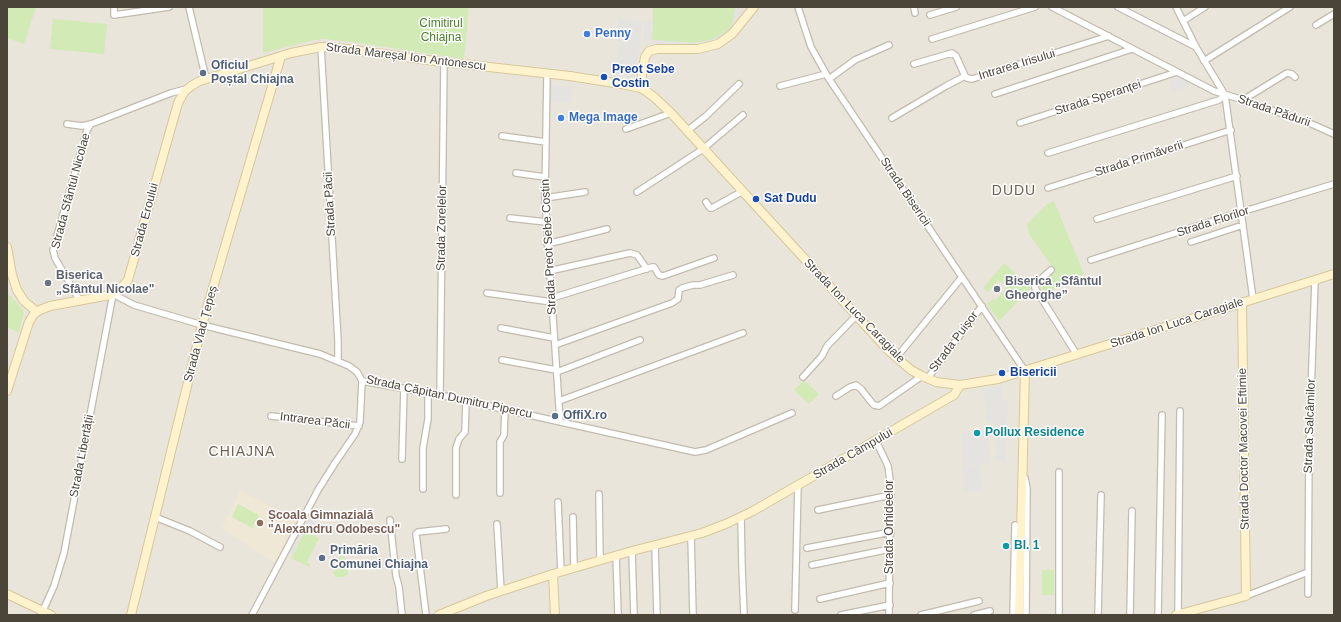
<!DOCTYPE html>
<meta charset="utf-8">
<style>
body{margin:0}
#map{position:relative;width:1341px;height:622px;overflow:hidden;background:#f6f3ec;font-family:Arial,sans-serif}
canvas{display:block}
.frame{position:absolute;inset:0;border:8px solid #4b4439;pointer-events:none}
</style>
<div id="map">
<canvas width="1341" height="622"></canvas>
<div class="frame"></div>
</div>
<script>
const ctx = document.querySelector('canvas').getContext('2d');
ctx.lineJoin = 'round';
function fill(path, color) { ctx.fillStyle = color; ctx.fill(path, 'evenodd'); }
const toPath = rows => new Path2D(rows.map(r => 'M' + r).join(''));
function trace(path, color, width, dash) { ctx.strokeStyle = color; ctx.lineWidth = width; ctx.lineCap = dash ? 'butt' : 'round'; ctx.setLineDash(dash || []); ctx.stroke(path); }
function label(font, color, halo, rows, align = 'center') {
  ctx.font = font + ' Arial,sans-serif'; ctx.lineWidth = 3; ctx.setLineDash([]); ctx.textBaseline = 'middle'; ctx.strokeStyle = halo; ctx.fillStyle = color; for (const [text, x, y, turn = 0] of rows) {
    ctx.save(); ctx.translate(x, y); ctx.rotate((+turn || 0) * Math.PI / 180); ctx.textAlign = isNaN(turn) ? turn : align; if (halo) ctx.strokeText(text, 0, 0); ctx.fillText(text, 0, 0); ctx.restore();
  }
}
const residential = toPath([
 [7,7,1334,7,1334,615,7,615]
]);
const education = toPath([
 [240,491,298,519,275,563,222,528]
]);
const green = toPath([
 [7,7,36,7,24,44,7,38],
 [263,7,469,7,464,59,358,43,325,39,315,40,263,53],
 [653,7,735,7,735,16,733,23,729,29,724,33,711,40,694,43,652,40],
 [53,19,107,24,104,54,50,49],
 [1054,201,1084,274,1045,294,1040,286,1055,271,1029,234,1027,224,1047,204],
 [1004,263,1031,288,999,321,987,304,993,299,996,300,1007,287,998,280,988,292,983,288],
 [7,293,24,311,19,333,7,327],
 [804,380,819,394,809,404,794,390],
 [238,504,259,515,252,528,232,517],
 [305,531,319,538,307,562,310,564,309,567,291,558],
 [341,555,347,561,348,574,344,577,335,577,333,572],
 [1042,570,1054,570,1054,595,1042,595]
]);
const parking = toPath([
 [735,7,742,7,741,16,736,29,718,44,653,49,652,40,643,41,644,21,653,22,652,40,694,43,711,40,724,33,729,29,733,22],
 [618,19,643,21,636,78,616,75],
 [1180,77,1190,82,1191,85,1173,91,1169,80],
 [550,85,572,86,572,103,550,102],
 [1002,386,1002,401,1008,401,1005,462,997,461,994,422,987,422,984,389],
 [987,431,991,464,963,466,961,433],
 [980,466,982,490,964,492,963,467],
 [309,517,336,531,333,536,320,529,318,531,306,525],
 [302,529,305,531,293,555,289,553]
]);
const street = toPath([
 [114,7,114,15,169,7],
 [189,7,206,79],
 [798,7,811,47,829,79,1025,371],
 [914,7,915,13],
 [1052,7,1214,91,1243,100,1314,125,1334,134],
 [1118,7,1196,47],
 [1176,7,1196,47,1225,95,1253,299],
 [930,15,956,7],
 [1183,21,1205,7],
 [1316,25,1334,14],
 [932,39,1035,7],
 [321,47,338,341,338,361],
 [1204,61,1290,7],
 [914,64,952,53,956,56,965,76,967,78,972,79,1109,36],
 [547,74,545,198,560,421],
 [829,79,855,60,889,45],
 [780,86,826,74],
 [995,94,1132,49],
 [1243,100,1287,73,1292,74,1295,77],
 [892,118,946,86,965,76],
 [1020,123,1177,72],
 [67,124,82,126,91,124,171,93,186,89],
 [626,129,671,113],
 [687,131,706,116,739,84],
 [502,136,546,142],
 [1048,153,1219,100,1225,95],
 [516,173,545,177],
 [1048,188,1231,130],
 [637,192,703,149,743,115],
 [545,198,585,192],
 [706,202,710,208,712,208,743,191],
 [510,218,546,222],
 [1097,219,1237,176],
 [1191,242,1243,225],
 [547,244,607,229],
 [1091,260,1241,212,1334,184],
 [1051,270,1035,284,1035,288,1077,355],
 [549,271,630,253,637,255,647,269],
 [487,293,552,302],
 [552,298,652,267,654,267,659,275,663,276,714,258],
 [80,301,55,258,53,250,87,130,91,124],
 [501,328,554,338],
 [555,345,672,303,678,299,679,290,682,288,693,285,700,285,733,275],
 [896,358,962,277],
 [502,360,556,370],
 [557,372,640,340],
 [803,377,822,356,827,346,856,316],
 [927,379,982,306],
 [362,381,440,395,695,452,706,450,792,413],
 [440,395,444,62],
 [836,396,850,387,856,385,861,389,872,403,874,405,879,406,922,376],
 [559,401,743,333],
 [271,416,359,426],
 [876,441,888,466,890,480,889,615],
 [402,459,404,388],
 [1059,472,1059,615],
 [1025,478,1027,488,1026,615],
 [423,489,423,448,428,419,428,392],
 [500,493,500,442,504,435,505,409],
 [599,494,600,560],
 [456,495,456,448,459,439,465,432,466,401],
 [558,502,561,572],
 [818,510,891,495],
 [155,517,190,531,220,547],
 [573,517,574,568],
 [741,517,742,567,744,615],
 [390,520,396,576,399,587,402,615],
 [497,524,501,591],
 [691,536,693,615],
 [655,545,657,615],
 [807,548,891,532],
 [632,551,634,615],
 [616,555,618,615],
 [812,565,890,549],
 [1308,594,1309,450,1315,280],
 [1246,596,1308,572],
 [820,599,890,583],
 [795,610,798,485],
 [1178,614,1180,411],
 [41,615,54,586,64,553,113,294,134,305,202,325,320,354,349,366,357,372,360,377,362,381,360,422,355,434,335,463,318,490,252,615],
 [426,615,416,534,418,532,446,529],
 [841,615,890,605],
 [921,615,979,601],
 [974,615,990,611],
 [1013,615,1015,525],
 [1098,615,1101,495],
 [1130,615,1132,511],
 [1158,615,1162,415]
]);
const secondary = toPath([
 [640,88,645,57,649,51,657,49,698,49,718,44,732,34,754,7],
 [7,247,12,275,17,290,24,301,37,312],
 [7,391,29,322,34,314,40,310,50,306,110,295,121,288,128,280,178,103,184,92,191,86,200,81,291,53,321,47,331,47,435,61,570,76,627,85,640,88,646,91,655,98,671,113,889,351,911,370,922,376,936,382,960,385,998,379,1334,274],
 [553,574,555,615],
 [7,594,51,615],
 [131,615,202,325,281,56],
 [439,615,486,596,553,574,632,551,702,533,728,523,753,511,954,395,960,385],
 [1019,615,1025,371],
 [1176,615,1246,596,1242,302]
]);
const markers = [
 [587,34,4,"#3f7fe0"],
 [203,73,4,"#5c6f8a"],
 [604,77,4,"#1a4fb4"],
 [561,118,4,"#3f7fe0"],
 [756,199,4,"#1a4fb4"],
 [48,283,4,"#6b7280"],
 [997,289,4,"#6b7280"],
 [1002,373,4,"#1a4fb4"],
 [555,416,4,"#5c6f8a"],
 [977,433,4,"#0f9aa8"],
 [260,523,4,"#8d6e63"],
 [1006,546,4,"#0f9aa8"],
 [322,558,4,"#5c6f8a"]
];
const parkNames = [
 ["Cimitirul",441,24],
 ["Chiajna",441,38]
];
const shopNames = [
 ["Penny",595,34],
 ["Mega Image",569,118]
];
const streetNames = [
 ["Strada Mareșal Ion Antonescu",406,57,7],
 ["Intrarea Irisului",1017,65,-17],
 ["Strada Speranței",1098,98,-18],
 ["Strada Pădurii",1274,111,19],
 ["Strada Primăverii",1139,159,-18],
 ["Strada Sfântul Nicolae",71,191,-75],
 ["Strada Bisericii",905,192,56],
 ["Strada Păcii",330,204,-93],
 ["Strada Eroului",145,220,-75],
 ["Strada Florilor",1213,222,-18],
 ["Strada Zorelelor",442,228,-89],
 ["Strada Preot Sebe Costin",549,247,-93],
 ["Strada Ion Luca Caragiale",854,311,46],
 ["Strada Ion Luca Caragiale",1177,323,-18],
 ["Strada Vlad Țepeș",201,334,-75],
 ["Strada Puișor",954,342,-53],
 ["Strada Căpitan Dumitru Pipercu",449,397,12],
 ["Intrarea Păcii",315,421,7],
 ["Strada Salcâmilor",1310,426,-88],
 ["Strada Doctor Macovei Eftimie",1244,449,-91],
 ["Strada Câmpului",853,454,-30],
 ["Strada Libertății",82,456,-79],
 ["Strada Orhideelor",890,527,-90]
];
const serviceNames = [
 ["Oficiul",211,66],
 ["Poștal Chiajna",211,80],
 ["OffiX.ro",563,416],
 ["Primăria",330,551],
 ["Comunei Chiajna",330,565]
];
const transitNames = [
 ["Preot Sebe",612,70],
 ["Costin",612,84],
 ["Sat Dudu",764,199],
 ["Bisericii",1010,373]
];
const worshipNames = [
 ["Biserica",56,276],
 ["„Sfântul Nicolae\"",56,290],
 ["Biserica „Sfântul",1005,282],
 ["Gheorghe”",1005,296]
];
const cultureNames = [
 ["Pollux Residence",985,433],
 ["Bl. 1",1014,546]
];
const educationNames = [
 ["Școala Gimnazială",268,516],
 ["\"Alexandru Odobescu\"",268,530]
];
const quarterNames = [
 ["DUDU",1014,191],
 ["CHIAJNA",242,452]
];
fill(residential, '#eae5da');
fill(education, '#efe8d6');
fill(green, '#d2eab5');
fill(parking, '#e5e3e0');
trace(street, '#c2bbae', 8);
trace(secondary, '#d6c79b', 10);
trace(street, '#fff', 5.5);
trace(secondary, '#fff3cd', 8);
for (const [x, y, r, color] of markers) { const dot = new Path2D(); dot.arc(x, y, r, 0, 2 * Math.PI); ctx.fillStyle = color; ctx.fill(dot); trace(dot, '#fff', 1.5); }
label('12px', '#4a7f2a', '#fff', parkNames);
label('bold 12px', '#366cbe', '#fff', shopNames, 'left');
label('12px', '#4b4439', '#fff', streetNames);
label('bold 12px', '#4e5e75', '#fff', serviceNames, 'left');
label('bold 12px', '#164399', '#fff', transitNames, 'left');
label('bold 12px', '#5b616d', '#fff', worshipNames, 'left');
label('bold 12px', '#0d838f', '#fff', cultureNames, 'left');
label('bold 12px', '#785e54', '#fff', educationNames, 'left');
ctx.letterSpacing = '1px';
label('14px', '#6e6250', '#fff', quarterNames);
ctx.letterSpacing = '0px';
</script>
